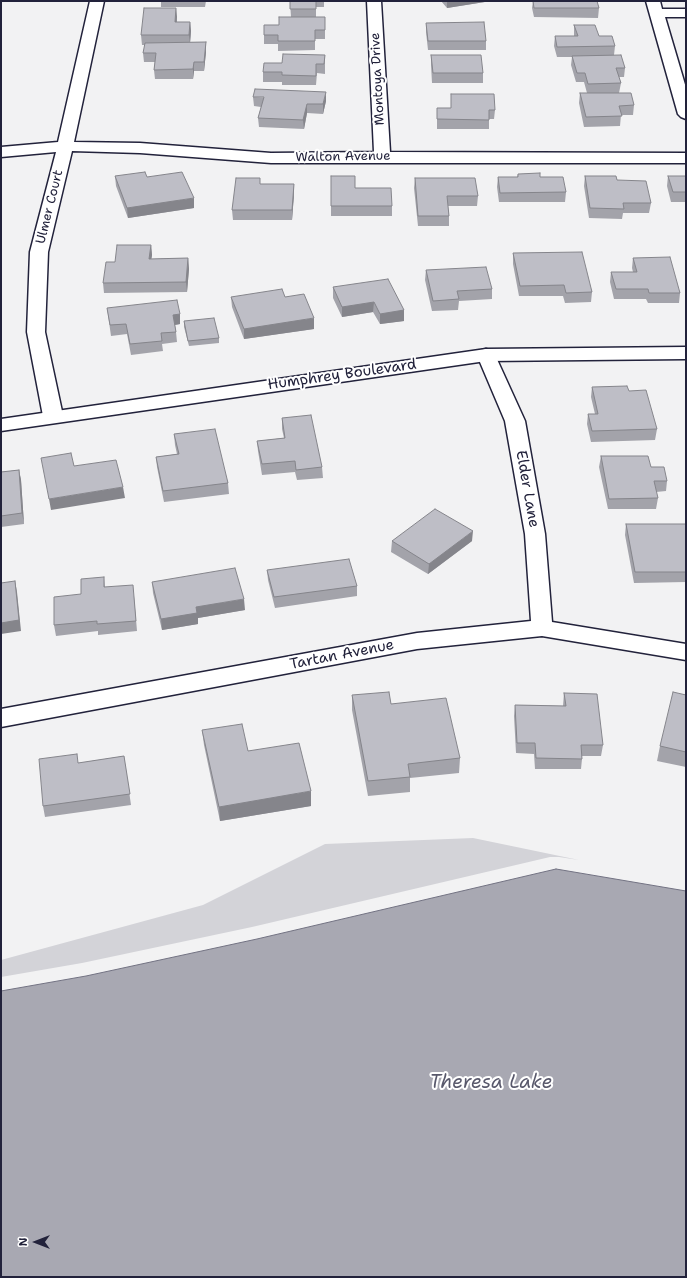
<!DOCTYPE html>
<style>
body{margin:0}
#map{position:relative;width:687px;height:1278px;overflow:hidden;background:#f2f2f3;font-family:"Shantell Sans",sans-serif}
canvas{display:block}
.frame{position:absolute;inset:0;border:2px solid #22223b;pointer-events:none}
.north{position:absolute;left:16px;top:1222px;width:40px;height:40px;-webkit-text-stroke:3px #fff;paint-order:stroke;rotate:270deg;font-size:11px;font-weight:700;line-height:16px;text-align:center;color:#22223b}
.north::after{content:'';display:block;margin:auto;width:14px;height:18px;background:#22223b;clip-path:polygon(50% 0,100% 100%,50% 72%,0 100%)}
</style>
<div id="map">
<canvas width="687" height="1278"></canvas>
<div class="frame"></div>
<div class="north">N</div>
</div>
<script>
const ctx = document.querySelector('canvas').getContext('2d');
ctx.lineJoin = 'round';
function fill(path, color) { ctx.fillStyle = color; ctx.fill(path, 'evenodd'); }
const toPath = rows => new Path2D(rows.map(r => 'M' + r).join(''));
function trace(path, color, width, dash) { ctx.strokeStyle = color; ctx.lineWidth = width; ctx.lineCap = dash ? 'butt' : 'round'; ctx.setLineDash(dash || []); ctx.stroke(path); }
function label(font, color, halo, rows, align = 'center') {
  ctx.font = font + ' "Shantell Sans",sans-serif'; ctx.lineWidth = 4; ctx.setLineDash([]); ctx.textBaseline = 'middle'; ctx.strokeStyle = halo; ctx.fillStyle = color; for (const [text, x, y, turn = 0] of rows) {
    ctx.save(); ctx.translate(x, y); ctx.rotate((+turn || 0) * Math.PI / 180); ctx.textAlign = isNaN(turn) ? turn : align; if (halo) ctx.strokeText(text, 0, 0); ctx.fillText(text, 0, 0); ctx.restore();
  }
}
const green = toPath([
 [473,838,579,860,559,857,550,857,252,927,82,963,1,977,1,960,203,905,325,844]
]);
const water = toPath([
 [556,869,686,891,686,1277,1,1277,1,991,86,976,257,939,556,869]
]);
const minor = toPath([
 [90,1,104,1,74,142,140,143,271,153,374,152,367,1,381,1,390,152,686,153,686,163,271,163,140,153,72,151,48,252,45,332,63,416,60,420,53,422,46,420,43,416,27,332,30,252,56,152,1,157,1,147,58,142,90,1],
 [646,1,660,1,662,9,686,9,686,17,665,17,686,88,686,119,681,117,678,114,646,1],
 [486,349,492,351,495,355,525,421,545,534,552,622,686,644,686,660,542,636,417,649,1,727,1,709,417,633,531,621,525,534,505,421,477,355,480,351,486,349]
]);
const tertiary = toPath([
 [686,347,686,359,486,361,1,431,1,419,486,349,686,347]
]);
const wall = toPath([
 [161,1,206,1,205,7,161,7],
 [290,1,324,1,324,7,316,7,316,17,325,17,325,39,315,39,315,50,278,51,278,44,264,44,264,35,291,17],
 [441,1,491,1,447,8],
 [533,1,597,1,599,8,598,18,534,17,532,8],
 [176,8,177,22,190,22,191,31,190,42,206,42,206,52,204,71,194,71,193,79,155,79,154,70,155,62,144,62,143,53,145,45,142,45,141,35],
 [426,23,486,41,486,50,428,50,426,32],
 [574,25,599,36,615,46,614,55,625,68,624,77,619,77,621,83,619,93,587,93,584,82,576,82,571,65,572,57,557,57,554,46,555,36,574,36],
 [325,55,325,74,317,73,316,85,282,85,282,82,263,82,263,72,282,63],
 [431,55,483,73,483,83,432,83,431,65],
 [580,93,634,105,633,115,621,115,620,126,584,127,579,103],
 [451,94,495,110,494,119,489,119,489,129,437,129,437,108,451,108],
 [253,97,326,101,323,114,307,113,304,129,259,127,258,118,261,107,254,106],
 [518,174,566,192,565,202,499,202,497,187,498,177,517,177],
 [115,176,147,177,194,208,128,218,116,186],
 [331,176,392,206,392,216,331,216],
 [585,176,617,180,651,203,649,213,623,213,622,219,589,218,584,186],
 [668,176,686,176,686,202,671,202,667,186],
 [415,178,478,196,477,206,448,206,449,216,449,226,418,226,414,188],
 [261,184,294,184,294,194,292,220,233,220,232,210],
 [151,245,152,255,151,259,188,258,189,269,187,292,104,293,103,283,115,262],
 [513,253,592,292,591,302,565,303,563,296,519,296,513,264],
 [633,258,680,293,679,303,648,303,646,299,614,299,610,282,611,272,633,272,632,268],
 [426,270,492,289,492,299,459,301,458,310,432,311,425,280],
 [333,287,404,310,404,321,380,324,373,312,342,317,333,298],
 [231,297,285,297,314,329,244,339,232,307],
 [107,308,180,314,180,324,175,325,176,332,177,342,162,344,163,351,131,355,127,334,111,336],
 [184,321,219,338,219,343,189,346,184,327],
 [592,387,657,429,655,440,591,442,587,424,588,414,595,414,591,397],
 [282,418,322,467,323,478,297,480,295,472,262,475,258,451,257,441,284,438,282,429],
 [174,434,228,483,229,494,164,502,157,467,156,457,177,454,175,445],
 [601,456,651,467,667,481,666,491,656,492,658,498,656,509,608,509,599,467],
 [19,470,21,480,24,524,1,527,1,472],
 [626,524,686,524,686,582,634,583,625,535],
 [392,541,472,541,428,574,391,552],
 [267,570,357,586,357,596,275,608,268,580],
 [104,577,105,587,134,596,137,631,98,635,98,631,56,636,54,625,81,594],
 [152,582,245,610,198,618,198,624,162,630,153,593],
 [564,693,603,745,601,756,582,756,582,759,581,769,535,769,534,754,516,753,514,716,515,705,563,706],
 [352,695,391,704,460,758,459,773,410,778,410,792,368,796,352,710],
 [686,695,686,767,657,761,660,746],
 [202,730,248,751,311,806,220,821,204,745],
 [124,756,131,805,45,817,43,806,79,763]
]);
const shadedWall = toPath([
 [447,1,491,1,447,8],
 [176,8,177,17,176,31,175,22],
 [190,22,191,31,190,44,189,35],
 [206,42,206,52,204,71,204,62],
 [194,62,194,71,193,79,193,69],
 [326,92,326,101,323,114,323,104],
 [307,104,307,113,304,129,303,120],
 [294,184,294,194,292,220,292,210],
 [194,198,194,208,128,218,127,208],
 [151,245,152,255,150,269,149,259],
 [188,258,189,269,187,292,186,282],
 [374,302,373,312,342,317,342,307],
 [404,310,404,321,380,324,380,314],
 [180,314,180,324,174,325,173,315],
 [314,318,314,329,244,339,244,329],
 [19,470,21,480,24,524,22,513],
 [123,487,125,498,51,510,49,499],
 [473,531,472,541,428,574,429,564],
 [15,581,17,592,21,631,1,634,1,623],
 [244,599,245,610,198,618,198,624,162,630,161,619,196,607],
 [311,791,311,806,220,821,219,807]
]);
const building = toPath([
 [290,1,316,1,316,9,290,9,290,1],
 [533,1,597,1,599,8,534,8,533,1],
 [144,8,176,8,175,22,190,22,189,35,141,35,144,8],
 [279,17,325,17,325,30,315,30,315,41,278,41,278,35,264,35,264,25,279,25,279,17],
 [484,22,486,41,428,41,426,23,484,22],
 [574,25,595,25,599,36,612,36,615,46,557,47,555,36,578,36,574,25],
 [206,42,204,62,194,62,193,69,154,70,156,53,143,53,145,43,206,42],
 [283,54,325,55,324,64,316,64,316,76,282,75,282,72,263,72,264,63,282,63,283,54],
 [431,55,481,55,483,73,433,73,431,55],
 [621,55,625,68,616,68,621,83,588,84,585,73,577,73,572,56,621,55],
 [255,89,326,92,323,104,307,104,303,120,258,118,264,97,253,97,255,89],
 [580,93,631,93,634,105,619,106,622,116,586,117,580,93],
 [451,94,494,94,495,110,489,110,489,120,437,119,437,108,451,108,451,94],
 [145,172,147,177,182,172,194,198,127,208,115,176,145,172],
 [540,173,540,177,563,177,566,192,500,193,498,177,518,177,518,174,540,173],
 [331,176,355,176,355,188,391,188,392,206,331,206,331,176],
 [585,176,616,176,617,180,646,181,651,203,623,203,624,209,590,208,585,176],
 [668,176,686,176,686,192,673,192,668,176],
 [236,178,260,178,260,184,294,184,292,210,232,210,236,178],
 [415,178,475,178,478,196,447,196,449,216,418,216,415,178],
 [117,245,151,245,149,259,188,258,186,282,103,283,106,262,115,262,117,245],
 [582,252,592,292,566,293,564,285,520,286,513,253,582,252],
 [670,257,680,293,649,293,648,289,616,289,611,272,637,272,633,258,670,257],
 [486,267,492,289,457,291,459,299,433,301,426,270,486,267],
 [388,279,404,310,380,314,374,302,342,307,333,287,388,279],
 [282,289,285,297,304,294,314,318,244,329,231,297,282,289],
 [177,300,180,314,173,315,176,332,161,333,162,341,130,344,126,324,110,325,107,308,177,300],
 [214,318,219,338,188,341,184,321,214,318],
 [627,386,629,391,646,390,657,429,592,431,588,414,598,414,592,387,627,386],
 [311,415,322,467,296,470,295,461,262,464,257,441,285,438,282,418,311,415],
 [215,429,228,483,163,491,156,457,179,454,174,434,215,429],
 [71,453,74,466,116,460,123,487,49,499,41,458,71,453],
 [601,456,648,456,651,467,664,467,667,481,654,481,658,498,609,499,601,456],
 [19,470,22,513,1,516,1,472,19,470],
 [435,509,473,531,429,564,392,541,435,509],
 [626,524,686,524,686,572,635,572,626,524],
 [349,559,357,586,274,597,267,570,349,559],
 [235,568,244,599,196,607,197,613,161,619,152,582,235,568],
 [104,577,104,587,133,585,136,621,97,624,97,621,54,625,54,597,81,594,81,579,104,577],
 [15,581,19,620,1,623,1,583,15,581],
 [389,692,391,704,446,698,460,758,408,764,410,777,368,781,352,695,389,692],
 [673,692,686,695,686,752,660,746,673,692],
 [564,693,597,694,603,745,581,745,582,759,536,758,535,743,517,743,515,705,566,706,564,693],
 [242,724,248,751,299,743,311,791,219,807,202,730,242,724],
 [77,754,78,763,124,756,130,794,43,806,39,759,77,754]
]);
const farStreetnames = [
 ["Montoya Drive",378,79,-93],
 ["Walton Avenue",343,157,-1],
 ["Ulmer Court",50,207,-76]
];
const streetNames = [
 ["Humphrey Boulevard",342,375,-8],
 ["Elder Lane",527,489,80],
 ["Tartan Avenue",342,655,-11]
];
const nearWaternames = [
 ["Theresa Lake",491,1083]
];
fill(green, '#d3d3d8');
fill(water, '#a8a8b2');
trace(water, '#727282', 1);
trace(minor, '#22223b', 3);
trace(tertiary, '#22223b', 3);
fill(minor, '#fff');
fill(tertiary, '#fff');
fill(wall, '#a3a3aa');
fill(shadedWall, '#85858b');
fill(building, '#bebec6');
trace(building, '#85858b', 1);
label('13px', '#22223b', '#fff', farStreetnames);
label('15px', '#22223b', '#fff', streetNames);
label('italic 19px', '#58586b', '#fff', nearWaternames);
</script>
